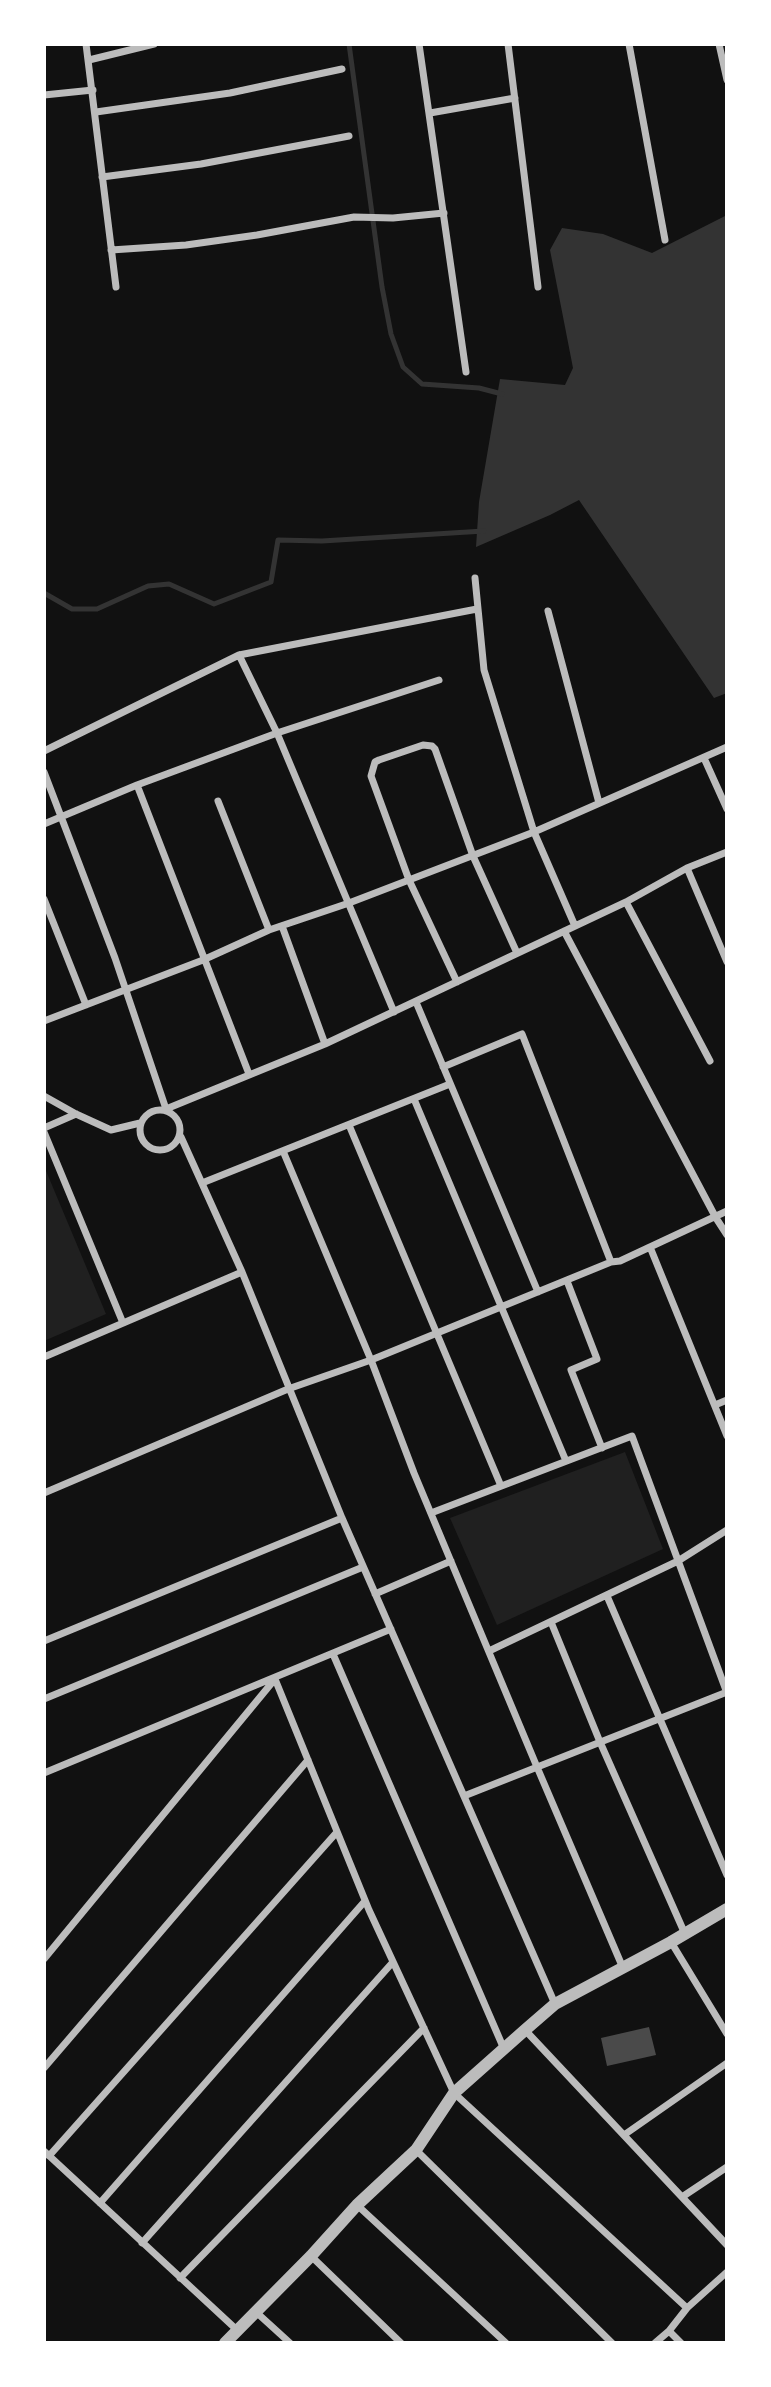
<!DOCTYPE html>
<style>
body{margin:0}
#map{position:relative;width:771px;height:2387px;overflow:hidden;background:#111;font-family:"DejaVu Sans",sans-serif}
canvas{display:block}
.frame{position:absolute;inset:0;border:46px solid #fff;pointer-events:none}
</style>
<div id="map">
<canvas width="771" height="2387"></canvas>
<div class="frame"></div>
</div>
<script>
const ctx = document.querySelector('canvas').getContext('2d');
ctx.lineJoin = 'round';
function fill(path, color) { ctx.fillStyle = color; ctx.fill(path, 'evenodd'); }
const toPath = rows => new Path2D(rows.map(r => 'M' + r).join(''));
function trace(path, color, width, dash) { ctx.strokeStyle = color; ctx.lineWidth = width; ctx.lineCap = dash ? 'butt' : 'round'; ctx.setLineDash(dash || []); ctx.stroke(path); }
const green = toPath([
 [44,1166,106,1314,44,1341],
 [625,1452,663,1549,497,1625,450,1518]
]);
const water = toPath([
 [727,215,727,693,714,698,579,500,550,515,476,547,479,502,500,379,565,385,573,368,550,250,562,228,603,234,652,253]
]);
const stream = toPath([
 [349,44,382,287,391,334,403,367,422,384,479,388,502,394],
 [44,593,72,609,97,609,148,586,169,584,214,604,271,582,278,540,322,541,484,531]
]);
const building = toPath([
 [649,2027,656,2055,607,2066,601,2038]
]);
const minor = toPath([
 [86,44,116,287],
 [419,44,466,372],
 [508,44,538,287],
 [629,44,665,240],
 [719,44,727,80],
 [89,60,154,44],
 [44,95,93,90],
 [96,112,230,93,342,69],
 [430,113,515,98],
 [102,177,201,164,349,136],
 [111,250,186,245,257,235,354,217,393,218,444,213],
 [475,578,484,670,534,832,575,926],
 [548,611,599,803],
 [239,655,277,733,394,1012],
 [44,751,239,655,477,609],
 [704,758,727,809],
 [44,772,115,958,166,1109,325,1044,626,902,687,868,727,852],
 [137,785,249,1074],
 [218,801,269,930],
 [44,824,137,785,277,733,439,680],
 [687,868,727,962],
 [44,899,86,1005],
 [626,902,710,1061],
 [282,926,325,1044],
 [564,931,716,1218,727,1235],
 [457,982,409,880,371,776,375,762,379,760,423,745,432,746,435,749,473,856,517,953],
 [416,1002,538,1292],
 [44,1021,203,960,269,930,349,903,534,832,727,747],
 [443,1067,522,1034,611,1262],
 [44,1096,76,1114,111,1130,140,1123],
 [414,1099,566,1461],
 '140 1130a20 20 0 1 1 40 0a20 20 0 1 1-40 0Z',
 [349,1125,501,1486],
 [44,1128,76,1114],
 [44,1132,123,1323],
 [181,1137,242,1272,342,1518,555,2004],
 [283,1151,371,1360,414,1473,537,1767,623,1968],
 [202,1183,450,1084],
 [650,1247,727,1436],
 [567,1281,597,1359,571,1370,602,1448],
 [44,1357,242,1272],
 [715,1405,727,1400],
 [44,1493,288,1389,371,1360,611,1262,620,1261,727,1211],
 [431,1513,632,1436,727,1693],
 [375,1594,451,1561],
 [607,1596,727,1875],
 [551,1622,600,1742,685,1934],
 [44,1641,342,1518],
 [489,1651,678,1561,727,1530],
 [333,1654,504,2049],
 [44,1699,363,1567],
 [44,1773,391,1629],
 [464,1796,727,1692],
 [671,1942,727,2034],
 [44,1959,275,1679,369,1910,454,2093,687,2308],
 [525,2030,727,2245],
 [44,2068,308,1760],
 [624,2135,727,2063],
 [416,2150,612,2343],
 [44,2151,237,2330],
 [49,2156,337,1832],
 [682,2197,727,2167],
 [100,2203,365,1901],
 [357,2205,506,2343],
 [142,2243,393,1962],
 [311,2256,401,2343],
 [180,2278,424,2028],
 [256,2312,290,2343],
 [669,2331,681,2343],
 [655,2343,669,2331,687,2308,727,2272]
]);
const tertiary = toPath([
 [225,2343,311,2256,357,2205,416,2150,454,2093,525,2030,555,2004,671,1942,727,1909]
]);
fill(green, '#202020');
fill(water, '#333');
trace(stream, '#333', 5);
fill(building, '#4a4a4a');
trace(minor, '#bcbcbc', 7);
trace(tertiary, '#bcbcbc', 12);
</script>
